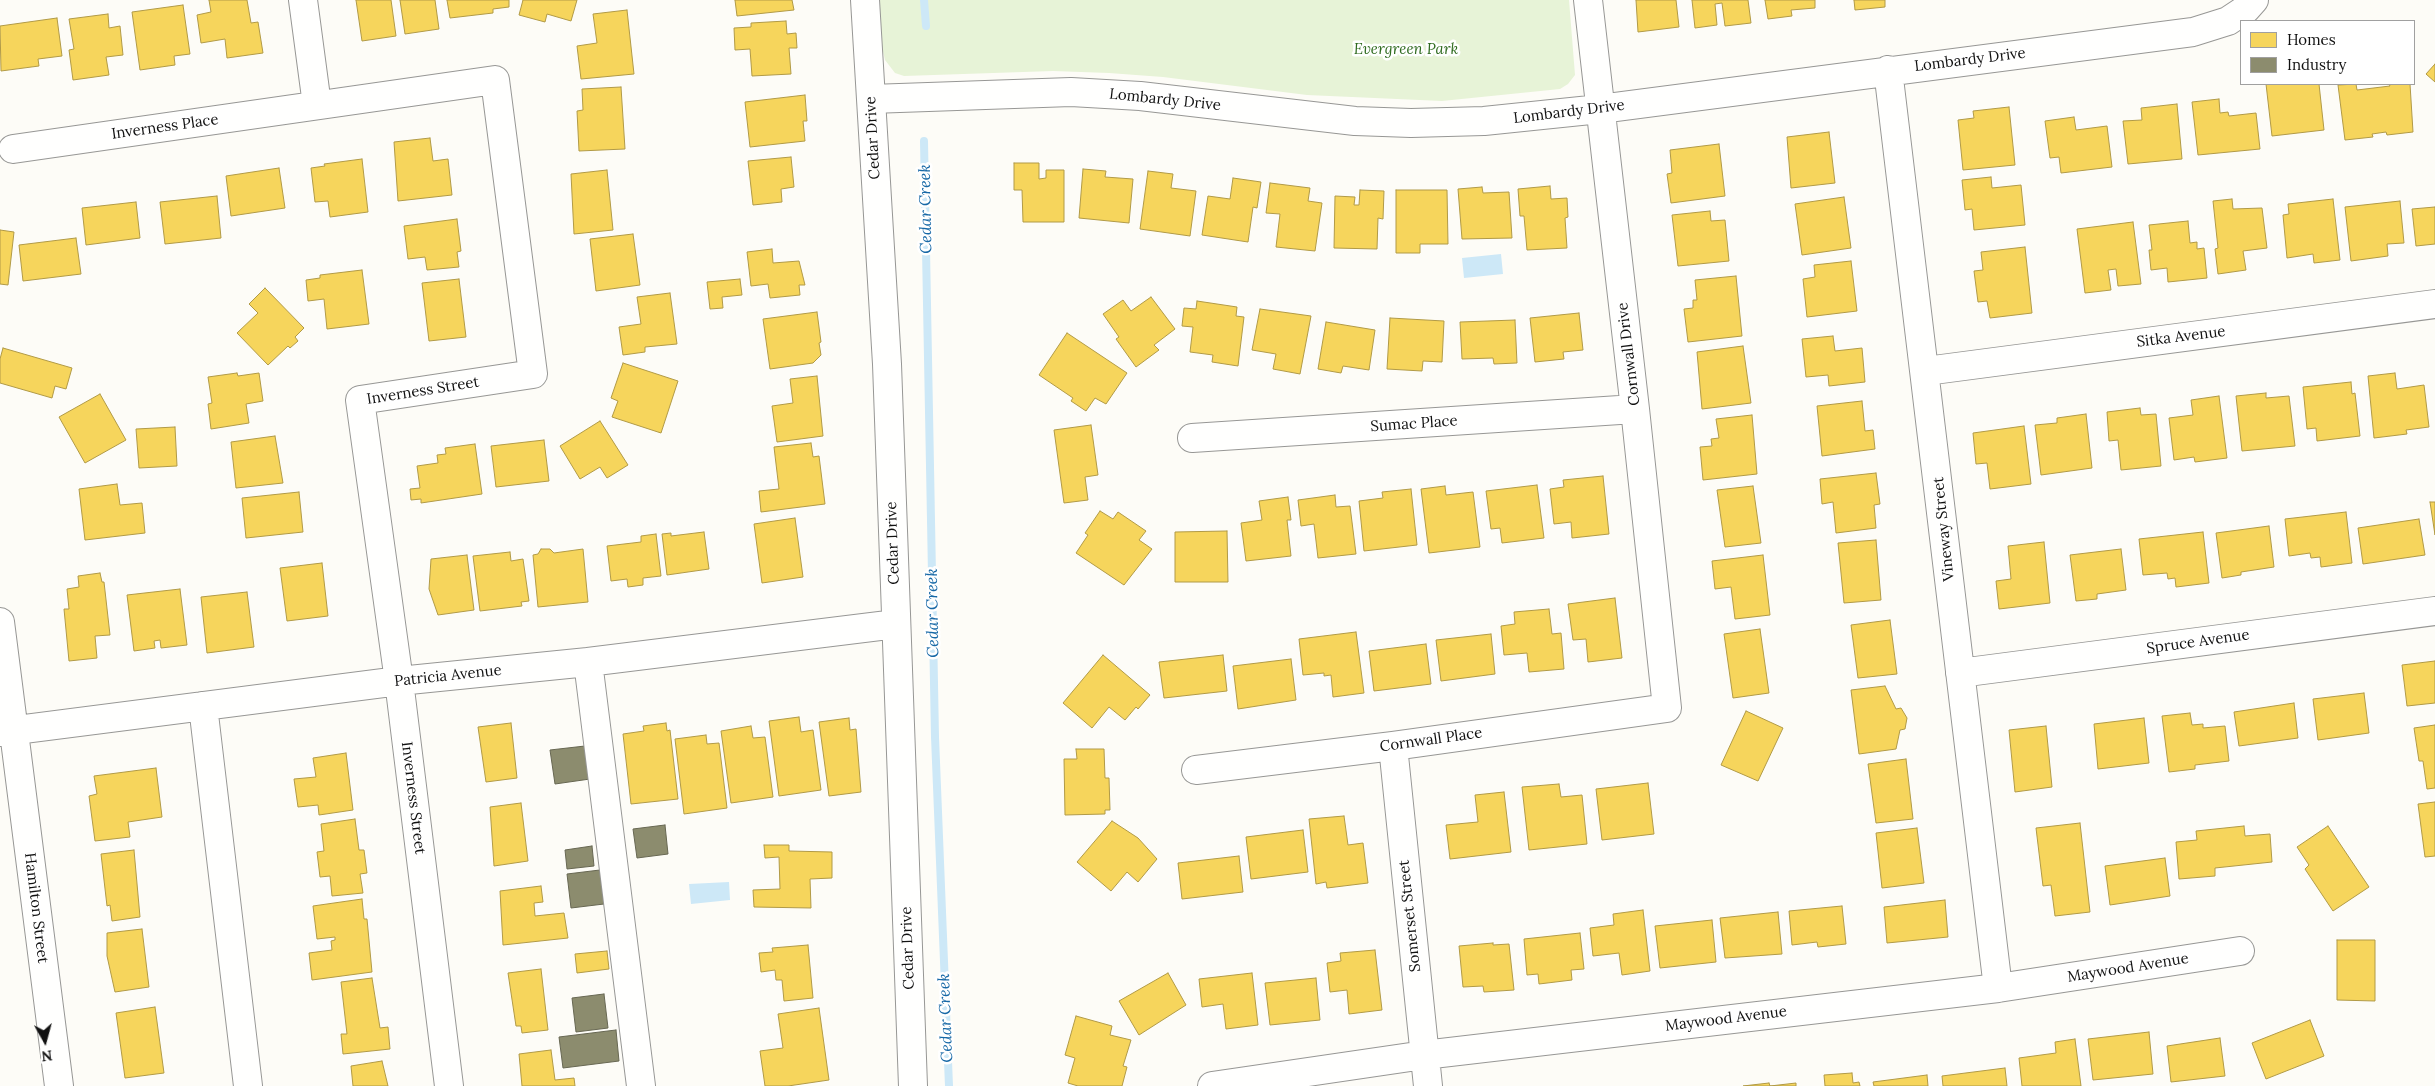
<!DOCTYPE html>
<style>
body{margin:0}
#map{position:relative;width:2435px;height:1086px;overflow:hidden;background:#fdfcf7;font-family:Lora,serif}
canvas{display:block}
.legend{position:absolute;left:2240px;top:20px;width:175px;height:65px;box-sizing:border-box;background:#fff;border:1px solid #a0a0a0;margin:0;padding:6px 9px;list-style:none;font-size:15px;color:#111}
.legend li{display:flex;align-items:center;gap:10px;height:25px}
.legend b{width:25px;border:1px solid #a0a0a0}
.north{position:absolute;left:20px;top:1016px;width:50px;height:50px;-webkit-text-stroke:4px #fff;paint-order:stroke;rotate:173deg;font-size:14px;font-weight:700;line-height:20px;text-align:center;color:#111}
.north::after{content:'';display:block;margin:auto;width:18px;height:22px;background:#111;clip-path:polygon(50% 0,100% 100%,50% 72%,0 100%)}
</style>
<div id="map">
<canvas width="2435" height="1086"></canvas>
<ul class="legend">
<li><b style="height:14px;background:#f6d55c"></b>Homes</li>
<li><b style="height:14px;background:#8c8c6e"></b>Industry</li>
</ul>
<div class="north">N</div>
</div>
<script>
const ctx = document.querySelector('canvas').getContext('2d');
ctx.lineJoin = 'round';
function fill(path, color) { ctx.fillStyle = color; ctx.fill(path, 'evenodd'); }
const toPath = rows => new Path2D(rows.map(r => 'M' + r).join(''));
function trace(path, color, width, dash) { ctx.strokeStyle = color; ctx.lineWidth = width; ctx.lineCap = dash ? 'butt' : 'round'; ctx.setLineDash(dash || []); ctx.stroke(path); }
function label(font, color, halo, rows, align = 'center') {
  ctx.font = font + ' Lora,serif'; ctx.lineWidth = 5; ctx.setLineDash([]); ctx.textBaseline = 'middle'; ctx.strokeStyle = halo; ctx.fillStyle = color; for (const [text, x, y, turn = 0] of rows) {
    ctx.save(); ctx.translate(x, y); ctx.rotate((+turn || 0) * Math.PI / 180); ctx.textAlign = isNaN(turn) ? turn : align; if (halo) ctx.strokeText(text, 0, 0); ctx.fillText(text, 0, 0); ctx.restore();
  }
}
const green = toPath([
 [879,0,1569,0,1575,75,1568,84,1560,89,1442,101,1307,95,1163,77,1109,73,1053,71,904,76,895,73,885,60,881,43]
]);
const water = toPath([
 [1501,254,1503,274,1464,278,1462,258],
 [729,882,730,900,691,904,689,884]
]);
const homes = toPath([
 [209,0,247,0,251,23,258,22,263,53,227,58,225,39,201,43,197,15,211,12,209,0],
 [356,0,391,0,396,36,362,41,356,0],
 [400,0,435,0,439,29,405,34,400,0],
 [447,0,509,0,509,7,493,9,493,13,450,18,447,0],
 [523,0,577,0,571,21,547,14,545,22,519,15,523,0],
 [735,0,792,0,794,10,737,16,735,0],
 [1636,0,1676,0,1679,27,1638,32,1636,0],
 [1692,0,1748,0,1751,23,1725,26,1722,3,1715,4,1717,25,1695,28,1692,0],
 [1765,0,1815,0,1815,8,1791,10,1792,16,1768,19,1765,0],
 [1854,0,1885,0,1885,7,1855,10,1854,0],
 [183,5,190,54,174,56,175,65,140,70,132,12,183,5],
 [627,10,634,74,581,79,577,46,597,43,593,14,627,10],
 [108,14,109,28,120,26,123,55,106,57,109,75,73,80,69,50,74,49,69,19,108,14],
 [57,18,62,56,38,59,39,66,1,71,0,26,57,18],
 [786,21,787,34,796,33,797,48,789,48,791,74,752,76,750,49,735,50,734,28,751,27,751,23,786,21],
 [2435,64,2435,82,2426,74,2435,64],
 [2266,84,2319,84,2324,130,2272,136,2266,84],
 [2356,84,2357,90,2390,86,2389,84,2410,84,2413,132,2387,135,2386,132,2372,134,2373,137,2345,140,2338,85,2356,84],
 [621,87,625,149,579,151,577,111,583,110,582,89,621,87],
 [805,95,807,121,803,121,805,141,750,147,745,102,805,95],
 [2219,99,2220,113,2228,112,2229,116,2256,113,2260,149,2198,155,2192,102,2219,99],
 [2177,104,2182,159,2128,164,2123,121,2142,120,2141,108,2177,104],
 [2009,107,2015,165,1963,170,1958,120,1974,118,1973,111,2009,107],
 [2074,117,2076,130,2107,126,2112,167,2061,173,2059,157,2050,158,2045,121,2074,117],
 [1829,132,1835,183,1791,188,1787,137,1829,132],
 [430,138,433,161,448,159,452,195,398,201,394,142,430,138],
 [1719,144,1725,196,1671,203,1667,174,1672,173,1670,150,1719,144],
 [791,157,794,187,781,189,782,202,753,205,748,161,791,157],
 [362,159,368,212,330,217,328,201,315,202,311,168,325,166,324,164,362,159],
 [1014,163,1039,163,1039,179,1046,178,1046,170,1064,170,1064,222,1023,222,1022,190,1014,190,1014,163],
 [279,168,285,208,231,216,226,176,279,168],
 [1083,169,1106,171,1105,177,1133,179,1129,223,1079,218,1083,169],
 [607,170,613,230,574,234,571,174,607,170],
 [1148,171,1173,174,1171,188,1196,191,1190,236,1140,229,1148,171],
 [1991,177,1992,188,2021,185,2025,225,1974,230,1972,209,1965,210,1962,180,1991,177],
 [1233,178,1261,182,1257,208,1253,207,1248,242,1202,235,1208,196,1230,199,1233,178],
 [1270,183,1310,188,1308,201,1322,203,1315,251,1276,247,1280,214,1266,213,1270,183],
 [1550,186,1551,199,1567,198,1568,217,1565,218,1567,248,1527,250,1524,216,1520,216,1518,189,1550,186],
 [1482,187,1483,193,1509,192,1512,238,1462,239,1458,189,1482,187],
 [1360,190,1384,191,1383,219,1378,218,1377,249,1334,248,1335,196,1355,197,1354,205,1359,205,1360,190],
 [1396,190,1447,190,1448,244,1420,244,1420,253,1396,253,1396,190],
 [217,196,221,238,165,244,160,202,217,196],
 [1844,197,1851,248,1802,255,1795,204,1844,197],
 [2232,199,2233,209,2262,208,2267,248,2243,251,2246,270,2218,274,2215,249,2218,248,2213,201,2232,199],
 [2333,199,2340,260,2314,263,2313,254,2287,258,2283,215,2289,214,2288,204,2333,199],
 [2400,201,2404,243,2387,244,2388,256,2351,261,2345,207,2400,201],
 [136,202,140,238,86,245,82,208,136,202],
 [2435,207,2435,244,2416,246,2412,209,2435,207],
 [1710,211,1711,221,1725,220,1729,261,1678,266,1672,215,1710,211],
 [457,219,461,251,457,252,459,267,427,270,425,257,408,259,404,226,457,219],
 [2188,221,2190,243,2197,242,2197,249,2204,248,2207,278,2168,282,2167,268,2151,270,2149,250,2152,250,2149,225,2188,221],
 [2133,222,2141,284,2118,286,2116,269,2108,270,2111,290,2085,293,2077,229,2133,222],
 [0,230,14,232,8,285,0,284,0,230],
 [633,234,640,285,596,291,590,239,633,234],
 [76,238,81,274,23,281,19,245,76,238],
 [2025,247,2032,313,1990,318,1987,301,1978,302,1974,271,1983,270,1981,252,2025,247],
 [772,249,773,263,799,261,805,285,799,285,800,295,770,298,768,284,751,286,747,252,772,249],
 [1851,261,1857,311,1807,317,1803,279,1815,277,1814,265,1851,261],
 [362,270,369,324,327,329,324,299,308,301,306,280,320,278,320,275,362,270],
 [1736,276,1742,336,1688,342,1684,309,1693,308,1693,300,1697,300,1695,280,1736,276],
 [459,279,466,337,429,341,422,283,459,279],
 [740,279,742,295,722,297,723,308,710,309,707,282,740,279],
 [265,288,304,328,295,337,298,341,290,348,288,346,268,365,237,333,258,313,249,304,265,288],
 [670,293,677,344,645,347,645,352,623,355,619,327,641,324,637,297,670,293],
 [1151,297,1175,329,1154,345,1159,350,1136,367,1116,339,1119,337,1103,314,1123,300,1131,311,1151,297],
 [1197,301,1237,307,1236,316,1244,317,1238,366,1212,362,1213,355,1190,352,1193,327,1182,326,1184,308,1196,309,1197,301],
 [1260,309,1311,316,1300,374,1273,369,1276,354,1252,350,1260,309],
 [817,312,821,342,819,343,821,355,813,363,770,369,763,319,817,312],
 [1579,313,1583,350,1563,352,1564,359,1535,362,1530,318,1579,313],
 [1390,318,1444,321,1442,362,1423,361,1422,371,1387,369,1390,318],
 [1515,320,1517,363,1494,364,1493,358,1462,359,1460,322,1515,320],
 [1326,322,1375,330,1369,370,1343,366,1341,373,1318,369,1326,322],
 [1067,333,1127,373,1106,404,1095,398,1086,411,1071,401,1073,398,1039,375,1067,333],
 [1833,336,1835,351,1862,348,1865,382,1829,386,1828,375,1806,377,1802,339,1833,336],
 [1743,346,1751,403,1702,409,1697,352,1743,346],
 [3,348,72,368,66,389,55,386,52,398,0,383,0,359,3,348],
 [623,363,678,381,661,433,612,417,618,401,611,398,623,363],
 [237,373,238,376,259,373,263,401,246,404,249,423,211,429,208,404,212,403,208,377,237,373],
 [2395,373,2397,389,2424,385,2429,427,2406,430,2407,434,2374,438,2368,376,2395,373],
 [817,376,823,436,777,442,772,406,793,403,790,379,817,376],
 [2351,382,2352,394,2355,393,2360,436,2317,441,2316,428,2307,429,2303,387,2351,382],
 [2266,393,2266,398,2289,396,2295,446,2242,451,2236,396,2266,393],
 [100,394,126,440,85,463,59,417,100,394],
 [2219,396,2227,458,2195,462,2194,457,2174,460,2169,418,2193,415,2191,400,2219,396],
 [1862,401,1865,431,1873,430,1875,449,1822,456,1817,406,1862,401],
 [2140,408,2141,415,2156,414,2161,466,2121,470,2118,440,2109,441,2107,412,2140,408],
 [2086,414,2092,468,2041,475,2035,425,2057,423,2057,418,2086,414],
 [1752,415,1757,474,1703,480,1700,447,1712,446,1711,439,1719,438,1716,419,1752,415],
 [600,421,628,465,607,478,600,467,580,479,560,446,600,421],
 [1091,425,1098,475,1085,477,1088,500,1064,503,1054,430,1091,425],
 [2024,426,2031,484,1990,489,1987,463,1976,464,1973,433,2024,426],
 [175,427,177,466,139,468,136,429,175,427],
 [275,436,283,483,236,488,231,442,275,436],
 [544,440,549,481,496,487,491,446,544,440],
 [811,443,813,457,819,456,825,504,761,512,759,491,779,489,774,447,811,443],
 [475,444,482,494,421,503,421,499,411,500,410,489,420,488,417,466,438,463,437,455,446,454,445,448,475,444],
 [1876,473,1880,504,1874,505,1876,528,1836,533,1833,502,1822,504,1820,479,1876,473],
 [1603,476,1609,534,1572,538,1571,522,1554,524,1550,489,1564,487,1563,480,1603,476],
 [117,484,120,505,142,503,145,533,85,540,79,489,117,484],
 [1537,485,1544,538,1502,543,1500,528,1491,529,1486,491,1537,485],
 [1445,486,1446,495,1473,492,1480,547,1429,553,1421,489,1445,486],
 [1753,486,1761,543,1725,547,1717,490,1753,486],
 [1411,489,1417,545,1364,551,1359,501,1383,498,1382,492,1411,489],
 [299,492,303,532,246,538,242,498,299,492],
 [1335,495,1336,507,1350,506,1356,554,1318,558,1314,524,1301,526,1298,500,1335,495],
 [1288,497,1291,520,1287,520,1291,556,1246,561,1241,523,1262,520,1259,501,1288,497],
 [2430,502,2435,502,2435,535,2430,502],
 [1100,511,1113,519,1118,512,1146,531,1139,540,1152,549,1124,585,1076,553,1088,535,1085,533,1100,511],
 [2346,512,2352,563,2321,567,2320,557,2311,558,2310,553,2289,556,2285,519,2346,512],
 [795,518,803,577,762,583,754,524,795,518],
 [2419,519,2425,555,2363,564,2358,528,2419,519],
 [2269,526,2274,567,2241,572,2241,575,2222,578,2216,533,2269,526],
 [1227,531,1228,582,1175,582,1175,532,1227,531],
 [704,532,709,569,667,575,662,534,671,533,671,536,704,532],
 [2203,532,2209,583,2176,587,2175,578,2168,579,2167,573,2143,575,2139,539,2203,532],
 [656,534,661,576,643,578,643,585,628,587,627,579,611,581,607,546,641,542,641,536,656,534],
 [1876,540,1881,600,1844,603,1838,543,1876,540],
 [2044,542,2050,603,1999,609,1996,581,2011,579,2008,546,2044,542],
 [541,549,550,549,554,553,583,549,588,602,538,607,533,555,538,554,541,549],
 [2121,549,2126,590,2097,594,2097,599,2076,601,2070,555,2121,549],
 [510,552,511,561,523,559,529,601,521,602,522,606,480,611,473,556,510,552],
 [467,555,474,610,438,615,429,589,431,559,467,555],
 [1763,555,1770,615,1735,619,1731,587,1715,589,1712,561,1763,555],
 [322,563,328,616,287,621,280,568,322,563],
 [100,573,102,582,104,582,110,635,95,636,97,658,69,661,64,609,69,609,67,589,79,587,78,576,100,573],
 [180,589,187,645,161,648,160,640,154,641,155,648,134,651,127,595,180,589],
 [247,592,254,647,207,653,201,597,247,592],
 [1615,598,1622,658,1588,662,1586,639,1573,640,1568,604,1615,598],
 [1549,609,1552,634,1561,633,1564,669,1529,672,1527,653,1504,655,1501,626,1515,624,1514,612,1549,609],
 [1890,620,1897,674,1858,678,1851,625,1890,620],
 [1760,629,1769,693,1733,698,1724,634,1760,629],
 [1356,632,1364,693,1333,697,1331,675,1324,676,1324,673,1303,675,1299,639,1356,632],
 [1491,634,1495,674,1441,681,1436,640,1491,634],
 [1426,644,1431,684,1374,691,1369,651,1426,644],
 [1103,655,1150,695,1138,709,1136,707,1125,720,1109,707,1092,728,1063,703,1103,655],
 [1223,655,1227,691,1164,698,1159,662,1223,655],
 [1291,659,1296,700,1238,709,1233,666,1291,659],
 [2435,661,2435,703,2407,706,2402,665,2435,661],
 [1885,686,1896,709,1901,708,1907,718,1905,729,1900,730,1896,749,1859,754,1851,690,1885,686],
 [2364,693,2369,733,2318,740,2313,699,2364,693],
 [2294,703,2298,738,2239,746,2234,712,2294,703],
 [1746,711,1783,728,1758,781,1721,765,1746,711],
 [2190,713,2192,725,2203,724,2203,728,2225,726,2229,761,2195,765,2195,769,2169,772,2162,716,2190,713],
 [799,717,801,732,813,730,821,790,779,796,769,721,799,717],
 [849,718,850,730,856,729,861,792,829,796,819,722,849,718],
 [2144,718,2149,763,2098,769,2094,724,2144,718],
 [511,723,517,778,486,782,478,727,511,723],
 [666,723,667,731,670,730,678,799,631,804,623,734,644,731,643,726,666,723],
 [2435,725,2435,788,2427,789,2423,761,2419,761,2414,728,2435,725],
 [751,726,753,738,765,737,773,797,731,803,721,731,751,726],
 [2046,726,2052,787,2015,792,2009,730,2046,726],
 [706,735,707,744,719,743,727,808,684,814,675,739,706,735],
 [1076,749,1104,749,1105,778,1109,778,1110,810,1105,810,1105,814,1065,815,1064,759,1077,759,1076,749],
 [346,753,353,810,319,815,318,805,298,807,294,779,316,777,313,758,346,753],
 [1906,759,1913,819,1876,823,1868,764,1906,759],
 [156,768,162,817,128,822,130,837,95,841,89,796,97,794,94,776,156,768],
 [1648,783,1654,834,1602,840,1596,789,1648,783],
 [1559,784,1561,797,1582,795,1587,844,1529,850,1522,787,1559,784],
 [1504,792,1511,852,1450,859,1446,825,1478,822,1475,795,1504,792],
 [2435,802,2435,856,2425,857,2418,804,2435,802],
 [521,803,528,861,494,866,490,807,521,803],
 [1344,816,1348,845,1363,843,1368,883,1327,888,1326,882,1316,884,1309,819,1344,816],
 [355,819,359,850,364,850,367,873,360,874,363,893,332,896,330,876,320,877,317,852,324,851,321,824,355,819],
 [1112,821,1138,838,1157,859,1138,882,1127,872,1111,891,1077,862,1112,821],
 [2080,823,2090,912,2055,916,2051,885,2043,886,2036,828,2080,823],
 [2244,826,2245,836,2270,834,2272,862,2215,868,2215,876,2179,879,2176,842,2197,840,2196,831,2244,826],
 [2328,826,2369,887,2333,911,2305,869,2309,865,2297,847,2328,826],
 [1917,828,1924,883,1882,888,1876,833,1917,828],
 [1303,830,1308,872,1251,879,1246,837,1303,830],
 [764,845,789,845,789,851,832,852,832,878,810,879,811,908,754,907,753,890,780,889,779,857,765,858,764,845],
 [134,850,140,917,112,921,110,905,107,906,101,854,134,850],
 [1239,856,1243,892,1182,899,1178,863,1239,856],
 [2165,858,2170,896,2110,905,2105,866,2165,858],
 [541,886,543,902,534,903,535,916,564,913,568,938,503,945,500,891,541,886],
 [362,899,364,919,367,919,372,972,312,980,309,953,332,950,331,941,335,940,335,937,317,939,313,906,362,899],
 [1945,900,1948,937,1887,943,1884,907,1945,900],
 [1842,906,1846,944,1818,947,1817,942,1792,945,1789,911,1842,906],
 [1643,910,1650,971,1622,975,1619,953,1593,956,1590,928,1614,925,1613,914,1643,910],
 [1778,912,1782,954,1725,958,1720,918,1778,912],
 [1712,920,1716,962,1660,968,1655,926,1712,920],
 [142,929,149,987,115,992,107,956,107,933,142,929],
 [1580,933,1584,969,1571,970,1572,980,1539,984,1538,974,1527,975,1524,939,1580,933],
 [2337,940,2375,940,2375,1001,2337,1000,2337,940],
 [1493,943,1493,945,1509,944,1514,990,1484,992,1483,986,1463,987,1459,946,1493,943],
 [808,945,813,998,784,1001,782,980,776,980,775,970,761,972,759,953,773,952,772,948,808,945],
 [1375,950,1382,1010,1349,1014,1347,990,1330,992,1327,963,1341,961,1340,953,1375,950],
 [607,951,609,969,577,973,575,954,607,951],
 [541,969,548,1030,522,1033,521,1026,516,1026,508,973,541,969],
 [1168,973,1186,1005,1139,1035,1119,1001,1168,973],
 [1252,973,1258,1025,1226,1029,1223,1004,1202,1007,1199,979,1252,973],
 [372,978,380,1028,388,1027,390,1049,343,1054,341,1034,347,1034,341,982,372,978],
 [1316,978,1320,1020,1270,1025,1265,983,1316,978],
 [155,1007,164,1073,125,1078,116,1013,155,1007],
 [819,1008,829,1080,788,1086,765,1086,760,1051,783,1048,778,1014,819,1008],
 [1076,1016,1112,1026,1110,1035,1131,1040,1123,1066,1127,1067,1122,1086,1078,1086,1068,1083,1075,1058,1065,1055,1076,1016],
 [2310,1020,2324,1056,2266,1079,2252,1043,2310,1020],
 [2149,1032,2153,1074,2093,1080,2088,1039,2149,1032],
 [2220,1038,2225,1076,2171,1082,2167,1046,2220,1038],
 [2075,1039,2081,1086,2022,1086,2019,1058,2056,1053,2055,1042,2075,1039],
 [551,1050,555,1080,574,1078,575,1086,522,1086,519,1054,551,1050],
 [382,1061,388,1086,353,1086,351,1066,382,1061],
 [2005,1068,2007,1086,1943,1086,1942,1076,2005,1068],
 [1852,1073,1853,1083,1859,1082,1860,1086,1825,1086,1824,1075,1852,1073],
 [1927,1075,1928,1086,1874,1086,1873,1082,1927,1075],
 [1769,1083,1770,1086,1796,1083,1796,1086,1743,1086,1769,1083]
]);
const industry = toPath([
 [585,746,590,779,555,784,550,750,585,746],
 [665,825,668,854,637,858,633,829,665,825],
 [592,846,594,866,567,869,565,850,592,846],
 [600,870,604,904,571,908,567,874,600,870],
 [604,994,608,1028,576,1032,572,998,604,994],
 [616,1030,619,1061,563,1068,559,1037,616,1030]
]);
const stream = toPath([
 [924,0,926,26],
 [924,141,935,737,949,1086]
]);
const minor = toPath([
 [303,0,317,105],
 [865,0,887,364,913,1086],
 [1888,70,1998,988],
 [871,99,1071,92,1140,96,1355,121,1411,123,1484,121,1600,109,2193,32,2228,21,2246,9,2254,0],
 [13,149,495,80,533,374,360,400,399,681,449,1086],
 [1926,371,2435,304],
 [1192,438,1635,409],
 [0,622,59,1086],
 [588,662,641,1086],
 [1960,673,2435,611],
 [203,706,248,1086],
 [0,732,399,681,588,662,896,624],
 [1393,746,1428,1086],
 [1196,770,1393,746,1667,708,1635,409,1588,0],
 [1212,1086,1424,1055,1998,988,2240,951]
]);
const parkNames = [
 ["Evergreen Park",1406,50]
];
const streetNames = [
 ["Lombardy Drive",1970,60,-7],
 ["Lombardy Drive",1165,100,6],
 ["Lombardy Drive",1569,112,-7],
 ["Inverness Place",165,127,-8],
 ["Cedar Drive",873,138,-93],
 ["Sitka Avenue",2181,337,-7],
 ["Cornwall Drive",1629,354,-97],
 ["Inverness Street",423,391,-9],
 ["Sumac Place",1414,424,-4],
 ["Vineway Street",1944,529,-96],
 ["Cedar Drive",893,543,-92],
 ["Spruce Avenue",2198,642,-8],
 ["Patricia Avenue",448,676,-6],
 ["Cornwall Place",1431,740,-8],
 ["Inverness Street",413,798,83],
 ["Hamilton Street",36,908,83],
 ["Somerset Street",1410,916,-96],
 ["Cedar Drive",908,948,-92],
 ["Maywood Avenue",2128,968,-9],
 ["Maywood Avenue",1726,1019,-7]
];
const waterNames = [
 ["Cedar Creek",926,209,-91],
 ["Cedar Creek",933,613,-91],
 ["Cedar Creek",946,1018,-92]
];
fill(green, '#e7f3d7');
fill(water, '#cde8f7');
fill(homes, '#f6d55c');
trace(homes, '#b19a46', 1);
fill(industry, '#8c8c6e');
trace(industry, '#676752', 1);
trace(stream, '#cde8f7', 8);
trace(minor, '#979795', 30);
trace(minor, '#fffffe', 28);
label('italic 15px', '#2f6b1f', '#fff', parkNames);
label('15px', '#111', '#fff', streetNames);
label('italic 16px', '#1768a6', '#fff', waterNames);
</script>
